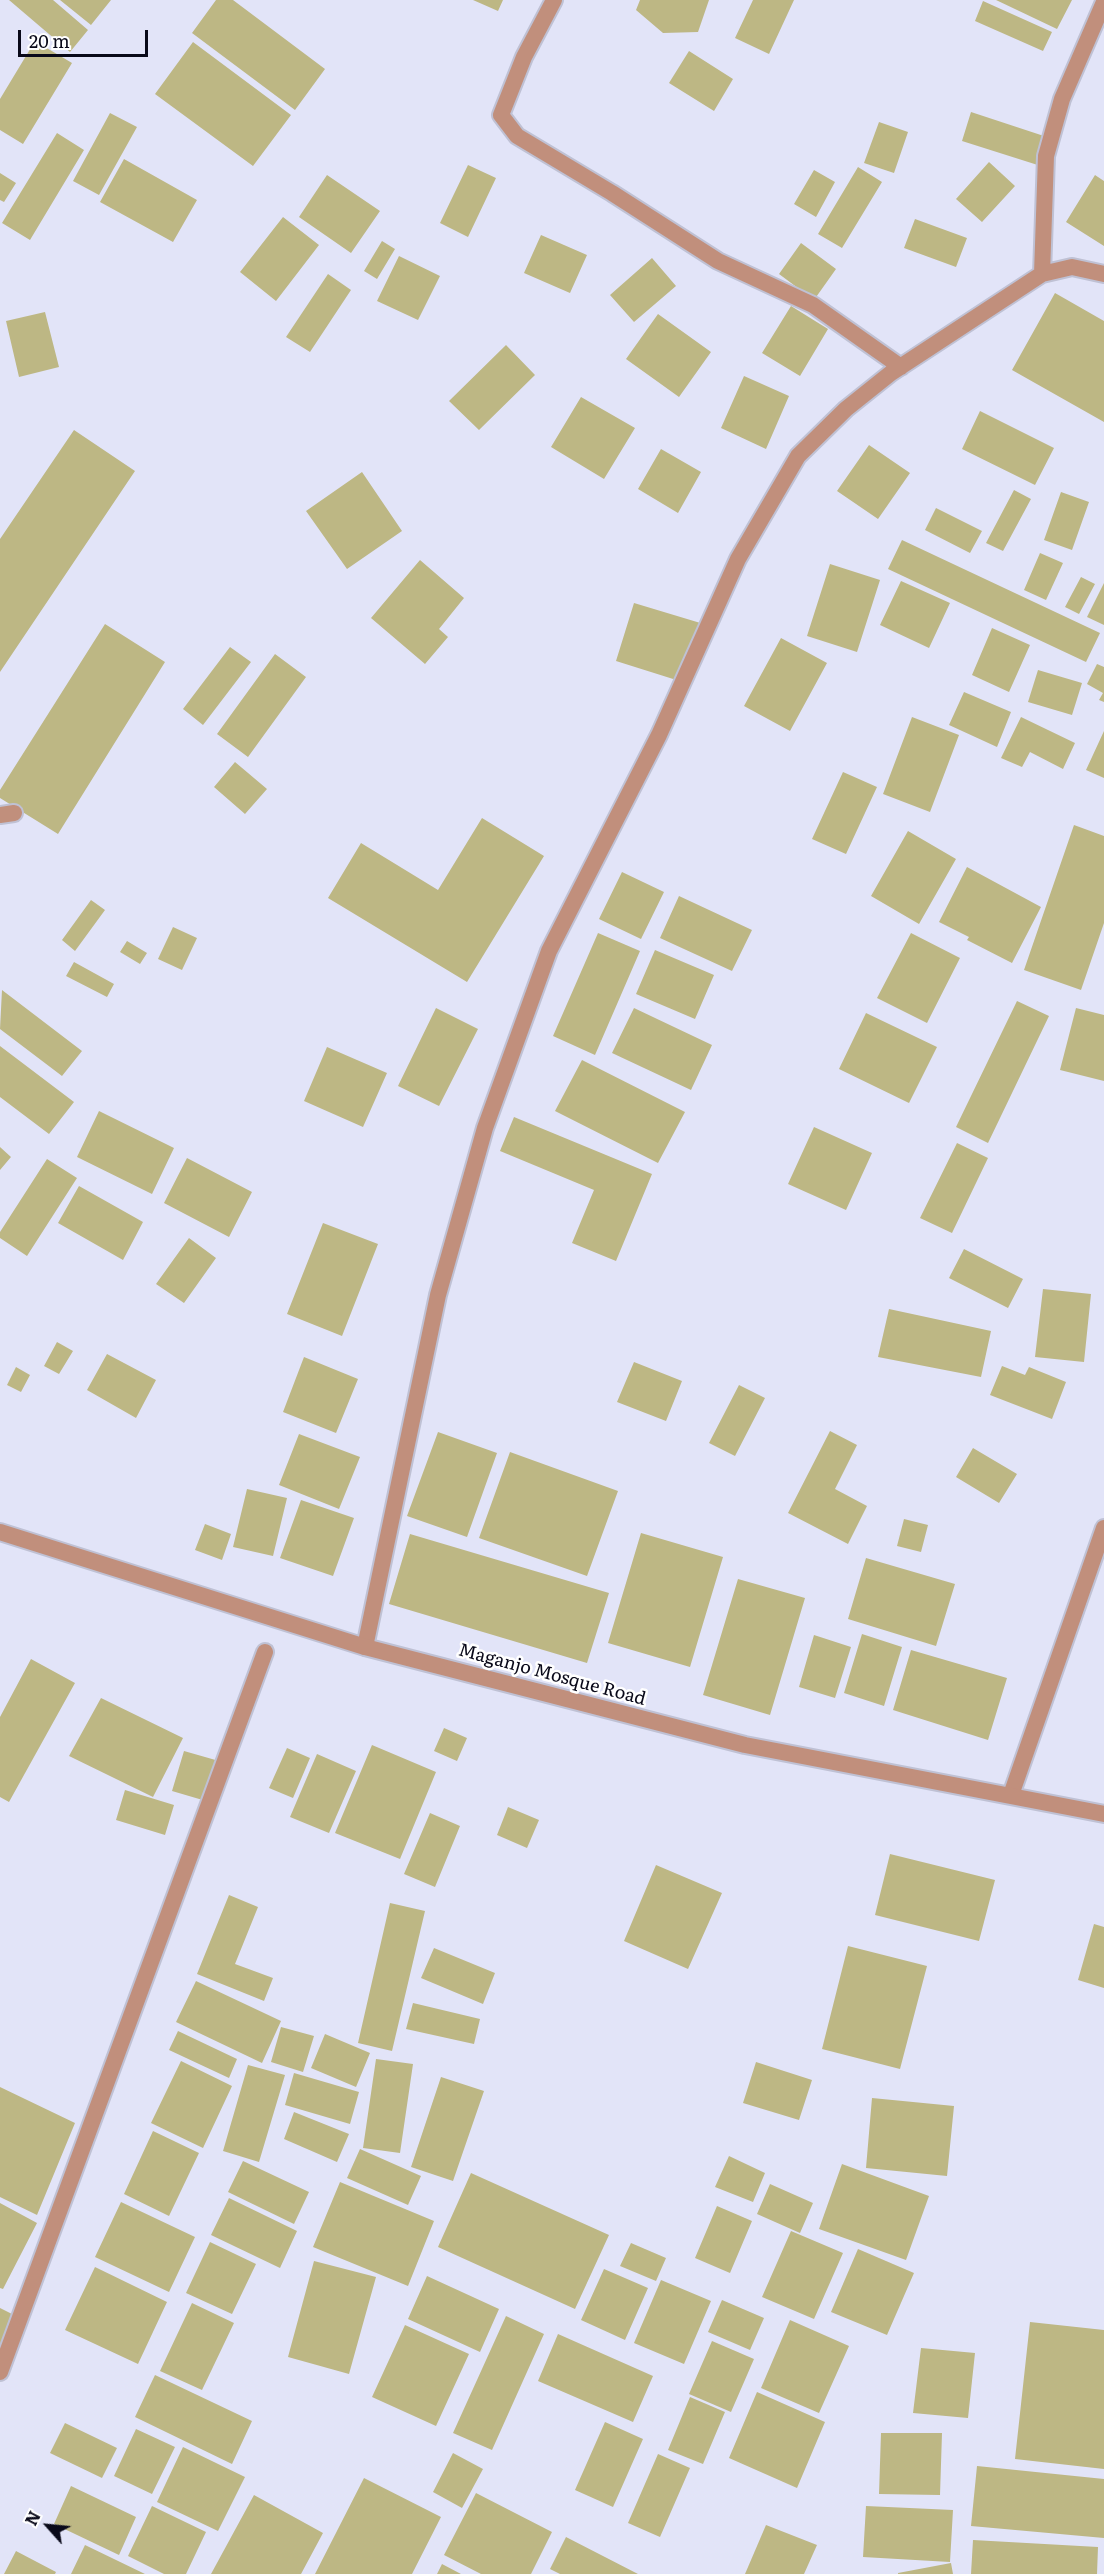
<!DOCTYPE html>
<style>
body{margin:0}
#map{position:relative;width:1104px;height:2574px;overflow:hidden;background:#e2e4f8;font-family:Literata,serif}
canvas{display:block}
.north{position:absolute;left:18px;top:2496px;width:60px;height:60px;-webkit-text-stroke:4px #fff;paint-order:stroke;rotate:297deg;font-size:16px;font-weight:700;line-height:24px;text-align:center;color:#090919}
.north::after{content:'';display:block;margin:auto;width:21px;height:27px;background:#090919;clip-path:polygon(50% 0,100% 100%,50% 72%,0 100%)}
.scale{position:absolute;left:18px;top:30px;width:130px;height:27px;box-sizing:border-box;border:3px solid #090919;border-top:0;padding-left:8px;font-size:18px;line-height:21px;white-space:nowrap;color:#090919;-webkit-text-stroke:4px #fff;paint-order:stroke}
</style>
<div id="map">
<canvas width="1104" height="2574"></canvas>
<div class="north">N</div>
<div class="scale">20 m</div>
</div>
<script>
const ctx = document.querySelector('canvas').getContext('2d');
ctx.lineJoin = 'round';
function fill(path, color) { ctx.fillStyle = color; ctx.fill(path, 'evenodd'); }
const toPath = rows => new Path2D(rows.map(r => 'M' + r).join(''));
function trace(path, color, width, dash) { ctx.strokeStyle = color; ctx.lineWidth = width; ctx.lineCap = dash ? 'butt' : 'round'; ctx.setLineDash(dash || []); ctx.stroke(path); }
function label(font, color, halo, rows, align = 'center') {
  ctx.font = font + ' Literata,serif'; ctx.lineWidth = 5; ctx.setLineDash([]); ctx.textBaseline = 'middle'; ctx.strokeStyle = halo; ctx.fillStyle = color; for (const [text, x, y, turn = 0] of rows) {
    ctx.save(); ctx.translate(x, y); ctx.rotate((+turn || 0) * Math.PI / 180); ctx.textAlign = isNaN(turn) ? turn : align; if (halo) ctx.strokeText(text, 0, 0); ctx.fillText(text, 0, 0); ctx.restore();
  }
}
const building = toPath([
 [9,0,53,0,88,30,70,52],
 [60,0,111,0,91,25],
 [216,0,233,0,325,69,295,110,192,33],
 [473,0,503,0,498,11],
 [640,0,709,0,698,32,663,33,636,10],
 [753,0,794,0,769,54,735,38],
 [996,0,1072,0,1057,29],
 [983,1,1052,32,1043,51,975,21],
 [35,41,72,63,23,144,0,130,0,99],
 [193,42,291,115,253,166,155,94],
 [689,51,733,79,714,111,669,83],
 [971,112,1053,139,1044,167,962,141],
 [110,113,137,127,99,195,73,181],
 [879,122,908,132,894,173,864,163],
 [57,133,84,150,30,240,2,223],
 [124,159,197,200,173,242,100,202],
 [989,162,1015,186,982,222,956,199],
 [468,165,496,178,468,237,440,223],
 [858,167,882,182,842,248,818,234],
 [814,170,835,182,816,217,794,204],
 [0,173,16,183,4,202,0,200],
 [327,175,380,211,351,253,299,217],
 [1095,175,1104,181,1104,246,1066,222],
 [283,217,319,245,276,301,240,272],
 [915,219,967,238,956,267,904,248],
 [541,235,587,255,570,293,524,273],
 [382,241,395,249,377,279,364,271],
 [801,243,836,269,814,300,779,274],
 [399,256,440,276,418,320,377,301],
 [652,258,676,286,634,322,610,295],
 [328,274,351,290,310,352,286,337],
 [1055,293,1104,321,1104,422,1012,370],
 [791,306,828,329,800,376,762,353],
 [45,312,59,367,19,377,6,321],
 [658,314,711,352,679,397,626,359],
 [506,345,535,375,479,430,449,401],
 [744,376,789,396,766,449,721,428],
 [581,397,635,428,604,479,551,447],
 [980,411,1054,448,1035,485,962,449],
 [74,430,135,471,0,672,0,539],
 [869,445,910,473,878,519,837,491],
 [661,449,701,472,678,513,638,489],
 [362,472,402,531,347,569,306,511],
 [1014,490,1031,499,1003,551,986,543],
 [1061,492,1089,502,1072,550,1044,540],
 [936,508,982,531,970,553,925,530],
 [902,540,1100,633,1086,662,888,569],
 [1040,553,1063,563,1046,600,1024,590],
 [420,560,464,598,439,629,448,637,425,664,371,618],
 [830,564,880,580,857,652,807,636],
 [1081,577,1095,584,1079,614,1065,607],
 [901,581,950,603,929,648,880,625],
 [1104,583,1104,625,1087,617],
 [634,603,707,625,689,684,616,661],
 [105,624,165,662,58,834,0,798,0,790],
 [992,628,1030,645,1009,692,972,675],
 [781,638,827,663,790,731,744,706],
 [230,647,251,662,203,725,183,709],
 [275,654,306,677,248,757,217,734],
 [1097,664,1104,667,1104,702,1099,700,1103,693,1087,684],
 [1038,670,1082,683,1072,715,1028,702],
 [964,692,1011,712,997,747,949,725],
 [912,717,959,735,930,812,883,794],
 [1021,717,1075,743,1063,769,1030,752,1022,767,1001,758],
 [1104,731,1104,778,1086,770],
 [235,762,267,789,245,814,214,787],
 [843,772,877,787,846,854,812,839],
 [482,818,544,856,467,982,328,898,361,843,438,890],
 [1074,825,1104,836,1104,923,1081,990,1024,970],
 [908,831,956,859,919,924,871,896],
 [967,867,1041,907,1012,963,967,940,969,937,939,922],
 [622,872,664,892,641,939,599,919],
 [679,896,752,930,732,971,660,938],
 [91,900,105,910,75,951,62,940],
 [173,927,197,938,182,970,158,959],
 [598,933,640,951,595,1055,553,1036],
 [911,933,960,958,927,1023,877,998],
 [127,941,147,953,140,964,120,952],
 [655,950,714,975,695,1019,636,994],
 [74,962,114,984,107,997,66,976],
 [2,990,82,1051,62,1076,0,1029],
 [1017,1001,1049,1016,988,1143,956,1127],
 [436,1008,478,1029,439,1106,398,1086],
 [634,1008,712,1045,691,1090,612,1053],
 [1076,1008,1104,1015,1104,1081,1060,1070],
 [866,1013,937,1047,909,1103,839,1069],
 [0,1046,74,1102,49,1134,0,1097],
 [327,1047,387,1073,363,1127,304,1101],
 [582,1060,685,1112,658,1163,555,1111],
 [99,1111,174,1148,152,1194,77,1157],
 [514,1117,652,1174,616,1261,572,1243,594,1190,500,1151],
 [814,1127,872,1153,846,1210,788,1184],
 [957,1143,988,1158,952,1233,920,1218],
 [0,1147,11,1157,0,1170],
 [187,1158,252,1192,229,1237,164,1203],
 [47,1159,77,1178,27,1256,0,1238,0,1232],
 [79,1186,143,1222,123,1260,58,1223],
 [323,1223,378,1244,342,1336,287,1314],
 [189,1238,216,1258,184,1303,156,1284],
 [964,1249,1023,1279,1008,1308,949,1278],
 [1043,1289,1091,1294,1084,1362,1035,1357],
 [889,1309,991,1331,981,1377,878,1357],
 [57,1342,73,1351,59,1374,44,1366],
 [107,1354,156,1380,136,1418,87,1390],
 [304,1357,358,1379,336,1433,283,1412],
 [634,1362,682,1381,666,1421,617,1402],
 [1002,1366,1025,1375,1029,1367,1066,1382,1052,1419,990,1395],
 [16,1367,30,1375,21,1392,7,1385],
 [739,1385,765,1398,735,1456,709,1443],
 [830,1431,857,1445,835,1489,867,1506,848,1544,788,1513],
 [438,1432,497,1453,467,1537,407,1516],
 [299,1434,360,1457,339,1509,279,1485],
 [973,1448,1017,1474,999,1503,956,1477],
 [510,1452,618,1491,587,1576,479,1538],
 [247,1489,287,1498,273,1556,233,1547],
 [301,1500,354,1518,333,1576,280,1558],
 [904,1519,928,1525,921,1552,897,1546],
 [205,1524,231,1534,222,1560,195,1550],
 [641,1533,723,1557,690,1667,608,1643],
 [410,1534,609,1593,587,1663,389,1604],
 [866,1558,955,1584,936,1646,848,1619],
 [738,1579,805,1598,770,1715,703,1695],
 [862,1634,902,1647,884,1706,844,1693],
 [814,1635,851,1647,835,1698,799,1687],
 [911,1650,1007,1678,988,1740,893,1710],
 [31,1659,75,1683,9,1802,0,1797,0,1717],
 [101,1698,183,1738,153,1797,69,1756],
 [444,1728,467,1738,457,1761,434,1751],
 [372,1745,436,1772,400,1859,335,1833],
 [287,1748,310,1758,293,1798,269,1788],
 [184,1751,219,1761,206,1801,172,1791],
 [317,1754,356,1771,329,1833,290,1817],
 [125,1790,174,1805,165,1835,116,1820],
 [508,1807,539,1820,527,1848,497,1835],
 [430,1813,460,1826,435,1887,404,1874],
 [890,1854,995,1880,979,1941,875,1915],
 [656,1865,722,1893,688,1969,624,1941],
 [229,1895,258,1907,235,1964,273,1978,264,2001,197,1974],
 [390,1903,425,1911,392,2051,358,2043],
 [1094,1924,1104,1927,1104,1988,1078,1980],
 [848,1946,927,1966,900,2069,822,2049],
 [434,1948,495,1973,483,2004,421,1978],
 [196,1981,281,2021,262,2063,176,2022],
 [413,2003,480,2019,474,2044,406,2029],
 [281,2027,314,2036,303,2072,271,2062],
 [178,2031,237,2059,229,2078,169,2050],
 [325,2034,370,2053,356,2087,311,2068],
 [376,2059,413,2064,400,2153,363,2148],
 [181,2061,232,2086,203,2148,151,2123],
 [756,2062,812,2080,799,2120,743,2103],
 [248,2065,285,2075,259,2162,223,2151],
 [294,2073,359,2092,350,2124,285,2105],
 [441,2077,484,2091,453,2181,411,2167],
 [0,2087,75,2123,37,2215,0,2197],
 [872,2098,954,2106,947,2176,866,2168],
 [294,2112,349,2134,337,2162,284,2139],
 [153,2131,199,2153,169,2216,124,2194],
 [360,2149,421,2176,408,2205,347,2178],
 [729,2156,765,2173,753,2202,715,2187],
 [243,2161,309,2192,294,2224,228,2192],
 [842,2164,929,2196,906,2260,819,2229],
 [471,2173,609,2235,575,2309,438,2247],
 [340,2182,434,2221,408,2286,313,2247],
 [770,2184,813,2203,800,2233,757,2214],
 [229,2198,297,2231,280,2268,211,2235],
 [121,2202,195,2237,169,2292,95,2257],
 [0,2203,37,2223,3,2289,0,2288],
 [717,2206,752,2221,730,2273,695,2258],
 [791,2231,843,2253,814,2319,762,2297],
 [210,2242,256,2264,232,2314,186,2293],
 [631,2243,666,2258,656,2281,620,2266],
 [858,2249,914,2273,887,2335,831,2312],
 [314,2261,376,2277,349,2374,288,2357],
 [95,2267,167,2302,138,2364,65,2330],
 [604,2269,648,2288,625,2340,581,2320],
 [427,2276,499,2309,480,2352,408,2319],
 [661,2280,711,2301,684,2364,634,2343],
 [722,2300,764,2318,750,2350,708,2332],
 [192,2303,234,2323,202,2390,160,2371],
 [0,2308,16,2316,0,2347],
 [506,2316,544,2334,492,2450,453,2433],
 [790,2320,849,2346,819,2413,761,2388],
 [1030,2322,1104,2330,1104,2469,1015,2459],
 [405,2325,469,2354,436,2426,372,2397],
 [558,2334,653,2376,633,2422,538,2381],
 [712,2341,754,2359,731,2412,689,2394],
 [921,2348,975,2353,968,2418,913,2413],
 [155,2375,252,2421,232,2464,135,2417],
 [757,2392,825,2422,797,2488,729,2458],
 [690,2397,725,2412,703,2464,668,2450],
 [605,2422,643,2439,613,2507,575,2490],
 [65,2423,117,2448,102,2478,50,2453],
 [136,2429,175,2447,152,2494,114,2476],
 [881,2433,942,2433,940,2495,879,2494],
 [183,2447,245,2477,218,2531,157,2502],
 [453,2453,483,2469,462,2508,433,2492],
 [658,2454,690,2468,660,2537,628,2523],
 [977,2466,1104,2479,1104,2538,971,2526],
 [364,2478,441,2517,412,2574,315,2574],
 [71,2486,136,2517,119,2555,54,2524],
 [476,2493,552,2532,531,2574,481,2574,444,2555],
 [254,2495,323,2533,301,2574,211,2574],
 [152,2506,206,2532,186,2574,164,2574,128,2556],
 [866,2506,953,2510,950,2562,863,2557],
 [766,2525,817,2545,804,2574,745,2574],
 [566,2537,638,2574,560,2574,550,2569],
 [973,2540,1098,2547,1097,2574,971,2574],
 [85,2545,145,2574,71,2574],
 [16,2551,56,2572,55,2574,4,2574],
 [951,2563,953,2574,898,2574,898,2573],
 [442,2564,461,2574,437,2574]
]);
const service = toPath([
 [0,815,14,813]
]);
const minor = toPath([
 [554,0,524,57,501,115,517,136,612,193,718,261,813,305,901,367],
 [1042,274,1046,156,1062,99,1104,2],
 [365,1647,438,1295,485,1128,549,951,659,735,738,559,798,456,846,409,891,373,1042,274,1072,267,1104,274],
 [1011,1795,1104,1528],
 [0,2372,265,1652]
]);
const tertiary = toPath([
 [0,1532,365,1647,745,1745,1104,1814]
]);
const streetNames = [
 ["Maganjo Mosque Road",552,1675,15]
];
fill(building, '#bdb784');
trace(service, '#bfc1d4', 20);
trace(minor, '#bfc1d4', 20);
trace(tertiary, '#bfc1d4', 20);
trace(service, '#c18f7c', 16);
trace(minor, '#c18f7c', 16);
trace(tertiary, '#c18f7c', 16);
label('18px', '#090919', '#fff', streetNames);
</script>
